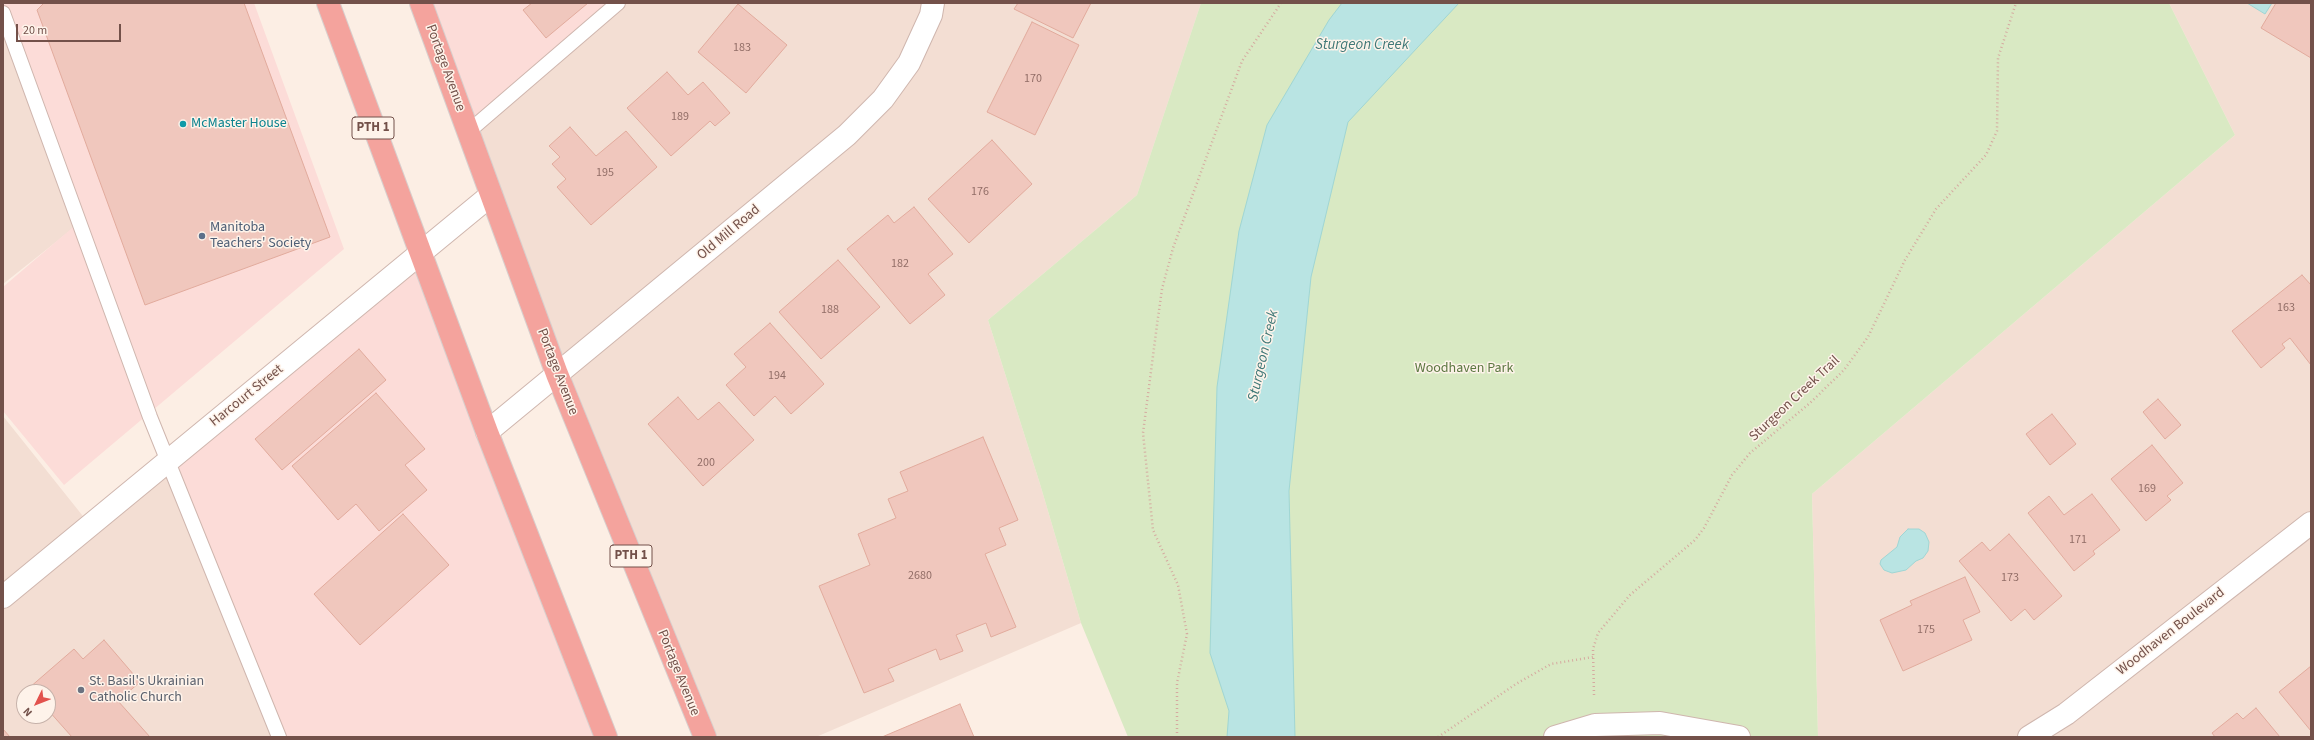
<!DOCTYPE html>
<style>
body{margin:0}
#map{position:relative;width:2314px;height:740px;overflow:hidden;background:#fceee4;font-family:"Source Sans 3",sans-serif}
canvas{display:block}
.frame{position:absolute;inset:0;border:4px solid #73514a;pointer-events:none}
.north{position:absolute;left:16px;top:684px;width:40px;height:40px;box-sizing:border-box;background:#fef3ea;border:1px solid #c6b2aa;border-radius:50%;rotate:227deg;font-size:11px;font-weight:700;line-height:16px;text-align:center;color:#73514a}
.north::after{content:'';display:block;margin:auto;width:14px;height:18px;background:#e2524d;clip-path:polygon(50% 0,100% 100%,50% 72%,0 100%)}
.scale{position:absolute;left:16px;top:24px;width:105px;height:18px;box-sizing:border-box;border:2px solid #73514a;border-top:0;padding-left:5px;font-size:12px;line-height:14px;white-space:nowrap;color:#73514a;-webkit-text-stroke:3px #fef3ea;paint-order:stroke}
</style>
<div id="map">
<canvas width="2314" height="740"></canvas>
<div class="frame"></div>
<div class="north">N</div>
<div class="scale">20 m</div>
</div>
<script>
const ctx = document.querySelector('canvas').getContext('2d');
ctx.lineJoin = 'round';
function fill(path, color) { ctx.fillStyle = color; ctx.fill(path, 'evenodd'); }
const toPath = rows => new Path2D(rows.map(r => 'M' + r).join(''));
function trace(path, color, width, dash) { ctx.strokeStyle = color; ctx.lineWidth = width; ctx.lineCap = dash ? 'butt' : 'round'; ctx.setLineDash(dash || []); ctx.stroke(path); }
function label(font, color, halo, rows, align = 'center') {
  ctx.font = font + ' "Source Sans 3",sans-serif'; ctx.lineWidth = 3; ctx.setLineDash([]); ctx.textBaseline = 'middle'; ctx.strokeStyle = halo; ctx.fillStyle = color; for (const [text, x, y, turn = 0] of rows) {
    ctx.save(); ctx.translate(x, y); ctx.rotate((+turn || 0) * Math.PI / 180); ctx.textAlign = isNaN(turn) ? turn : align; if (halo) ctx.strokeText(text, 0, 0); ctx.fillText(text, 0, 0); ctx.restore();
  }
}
const residential = toPath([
 [618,3,1201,3,1137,195,988,320,1040,484,1081,623,816,737,705,737,468,132],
 [2169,3,2311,3,2311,737,1818,737,1812,494,2235,135],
 [3,13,80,223,3,284],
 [3,416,90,525,3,597],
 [167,462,279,737,3,737,3,598],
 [24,692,48,692,48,716,24,716]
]);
const commercial = toPath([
 [3,3,254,3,344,249,64,485,3,411,3,287,79,222,3,13],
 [421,3,618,3,468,132],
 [421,252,606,737,279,737,170,460]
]);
const green = toPath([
 [1201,3,2169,3,2235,135,1812,494,1818,737,1128,737,1081,623,1040,484,988,320,1137,195]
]);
const water = toPath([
 [1342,3,1459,3,1348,122,1311,277,1289,491,1295,737,1227,737,1229,711,1210,653,1217,387,1239,231,1267,125,1329,20,1342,3],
 [2247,3,2272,3,2265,14,2247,3],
 [1908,529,1919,529,1925,533,1929,542,1928,551,1923,558,1916,561,1906,570,1892,573,1884,570,1880,564,1881,560,1897,547,1900,537,1908,529]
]);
const building = toPath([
 [44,3,244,3,330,237,145,305,37,10,44,3],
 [532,3,588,3,546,38,523,10,532,3],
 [1018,3,1091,3,1073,38,1014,9,1018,3],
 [2276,3,2311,3,2311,58,2261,28,2276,3],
 [738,4,787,45,746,93,698,52,738,4],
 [1032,22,1079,45,1035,135,987,112,1032,22],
 [667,72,688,95,703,82,730,113,715,126,710,121,671,156,627,108,667,72],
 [570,127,596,156,626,131,657,167,591,225,557,187,566,179,552,164,560,157,549,146,570,127],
 [992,140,1032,184,969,243,928,199,992,140],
 [914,207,953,254,928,274,945,295,910,324,847,249,888,215,894,223,914,207],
 [838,260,880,307,821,359,779,312,838,260],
 [2302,275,2311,285,2311,365,2290,338,2282,344,2285,348,2261,368,2232,331,2302,275],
 [770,323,824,384,791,414,775,396,754,416,726,385,746,367,734,354,770,323],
 [359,349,386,380,282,470,255,439,359,349],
 [376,393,425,449,405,465,427,490,379,531,356,504,338,520,292,466,376,393],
 [678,397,698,420,719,402,754,440,703,486,648,424,678,397],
 [2158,399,2181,425,2165,439,2143,412,2158,399],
 [2052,414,2076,444,2050,465,2026,434,2052,414],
 [983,437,1018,520,999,528,1006,545,985,554,1016,627,991,637,986,623,956,635,963,651,940,660,936,649,888,669,894,681,864,693,819,586,870,565,858,534,896,518,888,499,908,491,900,472,983,437],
 [2152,445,2183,483,2167,496,2171,500,2146,521,2111,479,2152,445],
 [2092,494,2120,530,2093,551,2095,554,2074,571,2028,513,2049,496,2064,515,2092,494],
 [403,514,449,565,360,645,314,594,403,514],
 [2009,534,2062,596,2034,620,2025,609,2011,621,1959,561,1982,542,1990,551,2009,534],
 [1965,577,1980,612,1963,620,1972,640,1903,671,1880,620,1912,605,1910,601,1965,577],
 [104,640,140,682,118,701,150,737,72,737,48,710,48,692,32,692,29,688,74,649,83,659,104,640],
 [2311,666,2311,731,2279,692,2311,666],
 [960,704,974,737,882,737,960,704],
 [2256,708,2280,737,2215,737,2212,733,2237,713,2243,719,2256,708],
 [3,729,10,737,3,737,3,729]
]);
const path = toPath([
 [1594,695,1593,649,1598,633,1630,595,1695,540,1704,528,1732,475,1750,453,1810,403,1844,370,1868,337,1905,260,1936,209,1986,155,1997,131,1998,58,2016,3],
 [1177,737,1177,683,1187,634,1178,585,1153,530,1143,433,1157,325,1162,289,1173,248,1242,61,1281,3],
 [1438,737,1516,684,1551,664,1593,657]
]);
const lane = toPath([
 [3,13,150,417,279,737],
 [468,132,618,3]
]);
const street = toPath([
 [487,432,847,135,883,99,909,63,931,15,933,3],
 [3,597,491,195],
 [1555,737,1595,725,1660,723,1739,737],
 [2029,737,2066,714,2311,523]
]);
const highway = toPath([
 [328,3,487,432,606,737],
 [421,3,557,374,705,737]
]);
const markers = [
 [183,124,4,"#0f9aa8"],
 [202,236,4,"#5c6f8a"],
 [81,690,4,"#6b7280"]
];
const numberNames = [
 ["183",742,48],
 ["170",1033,79],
 ["189",680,117],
 ["195",605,173],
 ["176",980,192],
 ["182",900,264],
 ["163",2286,308],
 ["188",830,310],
 ["194",777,376],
 ["200",706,463],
 ["169",2147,489],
 ["171",2078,540],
 ["2680",920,576],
 ["173",2010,578],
 ["175",1926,630]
];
const shields = [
 [373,128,42],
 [631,556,42]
];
const shieldNames = [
 ["PTH 1",373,128],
 ["PTH 1",631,556]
];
const streetNames = [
 ["Portage Avenue",445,68,70],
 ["Old Mill Road",729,233,-40],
 ["Portage Avenue",557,372,69],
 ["Harcourt Street",247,396,-39],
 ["Sturgeon Creek Trail",1795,399,-43],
 ["Woodhaven Boulevard",2171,632,-38],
 ["Portage Avenue",678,673,68]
];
const cultureNames = [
 ["McMaster House",191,124]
];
const serviceNames = [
 ["Manitoba",210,228],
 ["Teachers' Society",210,244]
];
const parkNames = [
 ["Woodhaven Park",1464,369]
];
const worshipNames = [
 ["St. Basil's Ukrainian",89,682],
 ["Catholic Church",89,698]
];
const waterNames = [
 ["Sturgeon Creek",1362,46],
 ["Sturgeon Creek",1264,356,-77]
];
fill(residential, '#f3ded3');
fill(commercial, '#fcdcd8');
fill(green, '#d9e9c3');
fill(water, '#b9e4e3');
trace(water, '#a0d6d4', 1);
fill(building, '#f0c7bd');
trace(building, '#e2ab9d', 1);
trace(lane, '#cfb6ae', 16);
trace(street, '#cfb6ae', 24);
trace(highway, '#d8cecc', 24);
trace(path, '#d5aaa0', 2.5, [1, 3]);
trace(lane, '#fff', 14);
trace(street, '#fff', 22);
trace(highway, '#f4a39d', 22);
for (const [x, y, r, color] of markers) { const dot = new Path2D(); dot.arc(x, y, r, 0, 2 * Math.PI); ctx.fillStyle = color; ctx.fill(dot); trace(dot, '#fef3ea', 1.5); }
label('12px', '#926e67', null, numberNames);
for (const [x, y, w] of shields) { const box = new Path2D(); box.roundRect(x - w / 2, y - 11, w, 22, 3); ctx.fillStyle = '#fef3ea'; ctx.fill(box); trace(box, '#73514a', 1); }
label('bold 13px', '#73514a', null, shieldNames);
label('14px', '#73514a', '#fef3ea', streetNames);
label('14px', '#0d838f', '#fef3ea', cultureNames, 'left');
label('14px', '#4e5e75', '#fef3ea', serviceNames, 'left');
label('14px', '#5d7842', '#fef3ea', parkNames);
label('14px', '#5b616d', '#fef3ea', worshipNames, 'left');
label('italic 15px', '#3f7877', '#fef3ea', waterNames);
</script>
